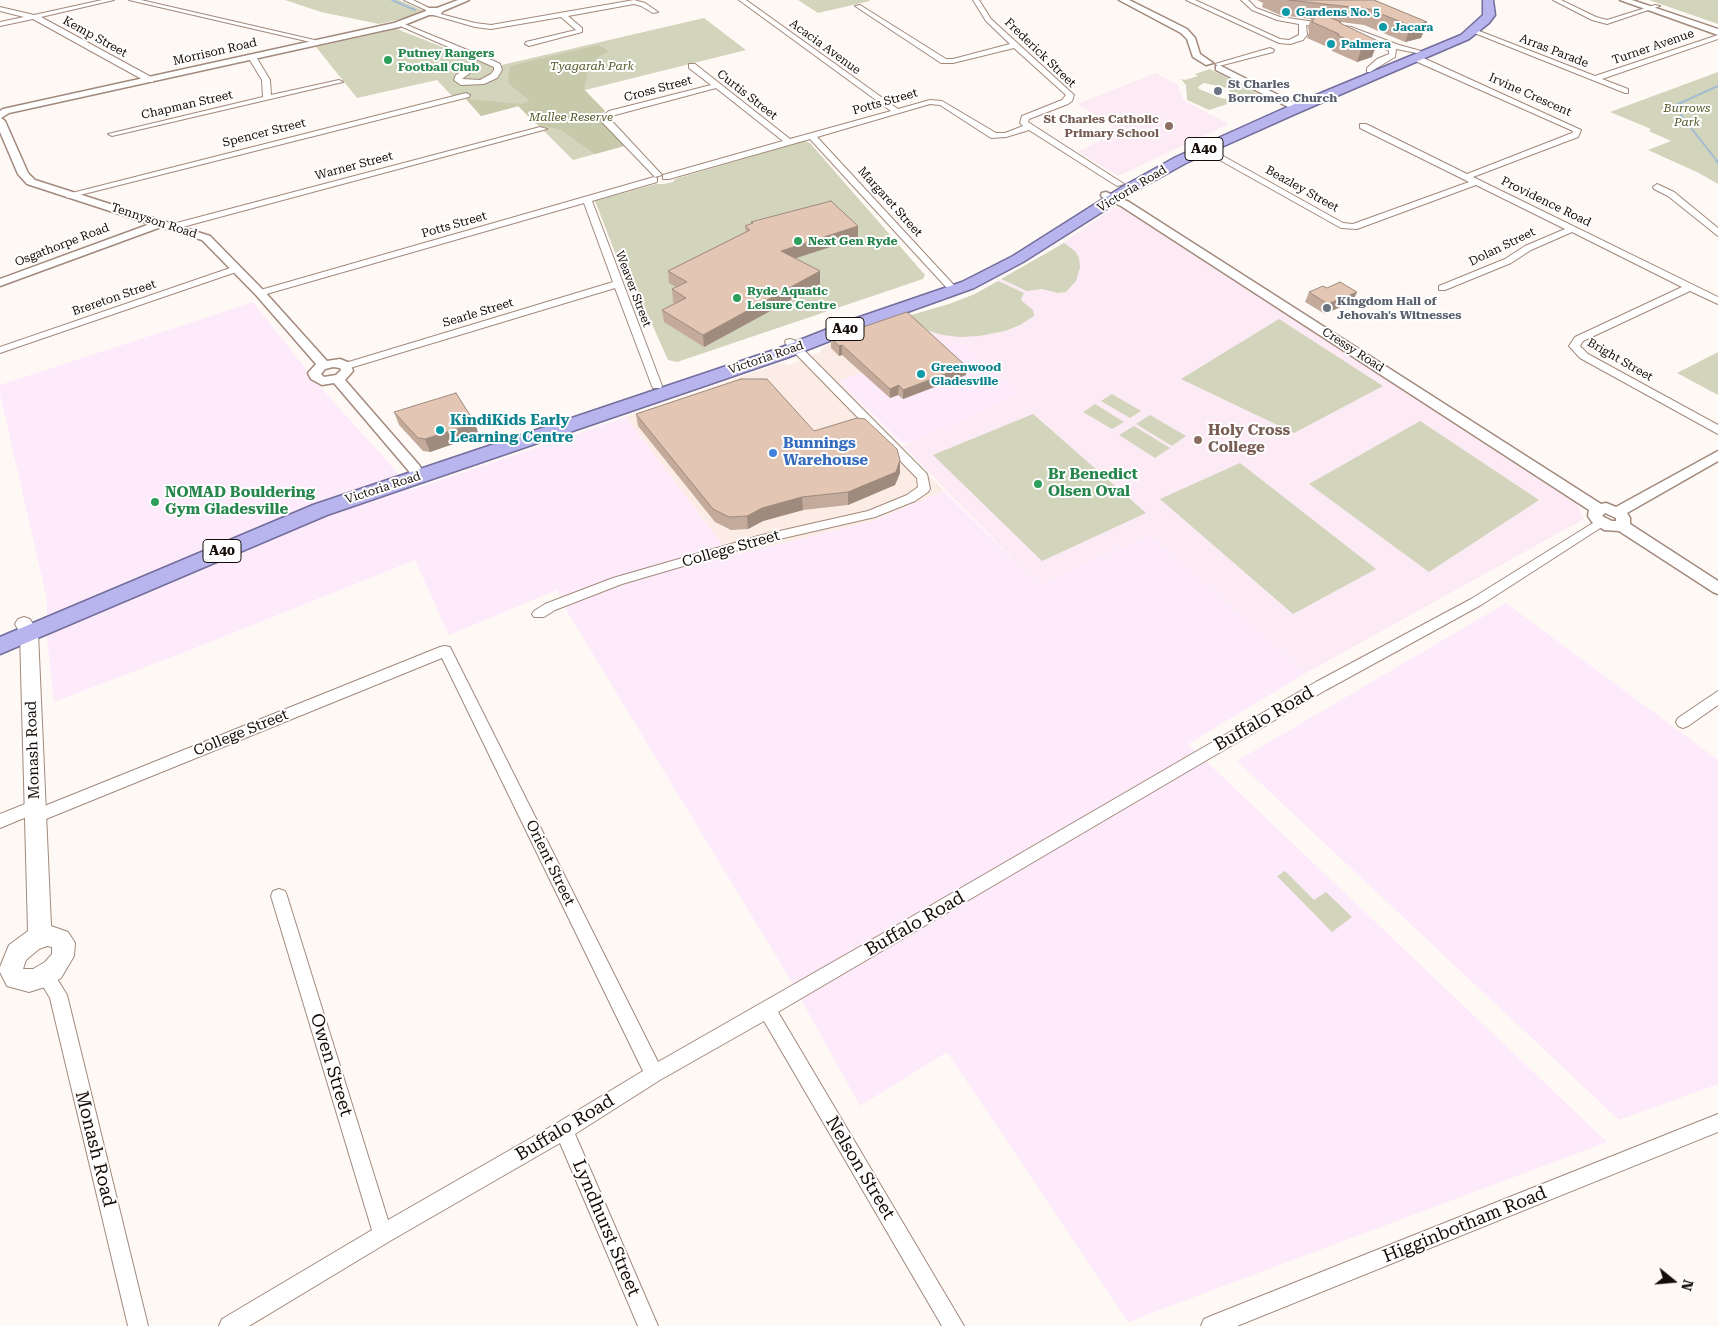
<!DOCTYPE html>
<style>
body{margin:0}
#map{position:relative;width:1718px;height:1326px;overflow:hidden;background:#fff9f6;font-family:"Roboto Serif",serif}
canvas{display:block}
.north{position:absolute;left:1648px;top:1256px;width:50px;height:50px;-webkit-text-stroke:4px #fff;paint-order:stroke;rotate:107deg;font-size:14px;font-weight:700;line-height:20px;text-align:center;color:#150c07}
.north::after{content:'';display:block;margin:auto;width:18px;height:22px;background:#150c07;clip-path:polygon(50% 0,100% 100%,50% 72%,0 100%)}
</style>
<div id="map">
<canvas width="1718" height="1326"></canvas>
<div class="north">N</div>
</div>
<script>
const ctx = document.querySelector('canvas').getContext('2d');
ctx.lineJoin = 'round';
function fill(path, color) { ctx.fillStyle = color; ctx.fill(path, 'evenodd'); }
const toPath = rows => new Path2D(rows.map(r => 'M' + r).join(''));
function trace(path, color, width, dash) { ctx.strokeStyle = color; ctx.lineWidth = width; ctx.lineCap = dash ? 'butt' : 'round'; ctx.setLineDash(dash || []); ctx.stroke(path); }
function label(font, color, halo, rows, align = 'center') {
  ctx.font = font + ' "Roboto Serif",serif'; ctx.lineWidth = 4; ctx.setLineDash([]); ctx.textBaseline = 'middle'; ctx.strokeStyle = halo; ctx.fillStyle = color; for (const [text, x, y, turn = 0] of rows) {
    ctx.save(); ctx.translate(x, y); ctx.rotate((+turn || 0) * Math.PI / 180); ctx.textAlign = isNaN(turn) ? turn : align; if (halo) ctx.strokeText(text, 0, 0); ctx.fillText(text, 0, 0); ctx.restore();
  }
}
const built = toPath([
 [902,318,932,346,839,381,944,491,875,520,731,556,626,417,780,363,789,365,820,352,824,346]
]);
const industrial = toPath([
 [253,302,321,388,388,462,411,490,626,417,731,556,875,520,944,491,1040,586,1149,534,1306,673,1188,744,1607,1142,1128,1322,947,1052,860,1106,787,974,568,613,557,590,449,635,415,560,190,650,54,702,47,639,47,600,0,394,0,385],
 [961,342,1021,394,911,443,901,442,839,381,932,346,937,350],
 [1506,603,1718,760,1718,1084,1619,1120,1237,761]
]);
const education = toPath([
 [1156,73,1178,85,1183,100,1229,124,1118,176,1078,152,1101,140,1091,134,1114,127,1077,104],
 [1114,208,1122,208,1577,504,1584,519,1306,673,1149,534,1040,586,903,446,1021,394,961,342,937,350,902,318,949,304,975,294,1049,252]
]);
const green = toPath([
 [285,0,399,0,424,11,405,18,379,24,321,12],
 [798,0,869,0,870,1,818,13],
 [1649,0,1718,0,1718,24],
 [704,18,746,50,585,90,605,111,601,115,601,121,624,146,573,160,519,106,481,116,466,99,451,95,437,80,357,98,316,47,397,29,493,67],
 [1210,69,1249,89,1258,94,1209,110,1187,100,1186,85,1181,79,1185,80,1198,76,1195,74],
 [1204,83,1227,88,1235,98,1230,100,1221,98,1199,89,1198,87],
 [1718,72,1718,184,1699,173,1648,150,1671,141,1649,131,1651,129,1610,112],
 [805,141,810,143,925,275,923,279,677,362,668,360,626,266,621,268,595,201,656,184,664,184,673,182,675,179],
 [1064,243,1075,251,1079,258,1080,267,1076,281,1066,292,1058,293,1042,289,1027,291,1001,279],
 [998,281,1024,293,1021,299,1023,302,1033,310,1034,316,1020,325,1005,331,979,336,960,337,943,335,929,331,908,316,949,304,975,294],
 [1279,319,1383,386,1294,433,1181,379],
 [1718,352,1718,395,1677,373],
 [1112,394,1141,411,1130,418,1101,401],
 [1095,404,1124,422,1112,429,1083,412],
 [1033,414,1146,513,1042,561,933,455],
 [1150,415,1186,436,1172,446,1136,424],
 [1420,421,1539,500,1429,572,1309,484],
 [1134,426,1170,448,1155,458,1119,435],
 [1240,463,1376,569,1293,614,1160,499],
 [1285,871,1314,900,1326,892,1352,917,1332,932,1277,876]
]);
const forest = toPath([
 [598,45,609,51,589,63,584,90,605,111,601,115,601,121,624,146,595,154,561,130,536,124,518,106,481,116,466,99,521,104,530,101,508,83,510,66]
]);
const streamFar1 = toPath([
 [392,0,415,10],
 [1717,161,1674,106,1718,86]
]);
const stream = toPath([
 [1716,160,1718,163]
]);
const minor = toPath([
 [102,0,114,0,41,17,153,78,153,82,147,82,33,19,0,26,0,22,24,17,0,11,0,7,34,15,102,0],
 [129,0,141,0,323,42,319,44,129,0],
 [404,0,413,0,433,10,428,11,404,0],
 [634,0,645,3,658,12,653,13,641,6,634,4,568,16,582,28,582,32,529,46,525,44,526,42,576,30,561,17,491,29,475,27,430,14,433,12,475,23,491,25,634,0],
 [739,0,746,0,898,109,930,100,942,101,996,133,1005,133,1023,126,1020,123,1022,116,1062,100,1066,95,1014,48,953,63,941,63,855,6,860,5,946,59,953,59,1010,44,986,21,973,0,979,0,991,19,1074,95,1072,101,1068,104,1029,119,1028,122,1124,184,1117,186,1029,130,1006,137,991,138,940,105,930,104,817,137,952,283,954,285,949,288,946,287,810,139,669,179,663,179,663,175,783,141,716,88,615,115,609,118,662,175,655,177,602,122,601,117,609,111,711,85,689,68,689,64,695,64,790,139,891,111,739,0],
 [1186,0,1195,0,1280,39,1289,40,1299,35,1299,24,1277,20,1252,10,1241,0,1248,0,1256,8,1280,17,1351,27,1399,45,1421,51,1417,53,1396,49,1395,57,1370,72,1367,72,1367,68,1377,59,1389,54,1389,51,1380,46,1380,43,1350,31,1306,25,1307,35,1303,40,1290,44,1279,43,1186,0],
 [1553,0,1561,0,1596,17,1607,20,1655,5,1660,6,1607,24,1592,20,1553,0],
 [398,23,402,23,494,61,500,64,502,70,497,78,484,84,461,85,454,80,456,75,464,70,471,72,462,79,480,80,491,74,494,70,494,67,398,25,398,23],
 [1474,29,1595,76,1718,35,1718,39,1602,79,1628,89,1628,93,1625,93,1472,32,1470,31,1474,29],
 [1270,48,1274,50,1273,52,1219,66,1215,64,1270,48],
 [249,55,255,55,270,80,271,95,339,80,343,82,112,136,108,134,263,97,262,80,248,57,249,55],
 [1413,56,1419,56,1581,130,1578,137,1473,177,1718,297,1718,304,1690,291,1583,341,1580,346,1588,354,1718,425,1718,434,1580,358,1569,346,1575,337,1682,287,1572,232,1531,250,1511,263,1445,290,1439,290,1439,286,1505,259,1525,246,1565,229,1476,185,1357,229,1341,228,1200,149,1207,147,1343,223,1353,224,1469,182,1360,128,1360,124,1366,124,1467,174,1572,133,1573,131,1413,60,1413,56],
 [466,93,470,95,469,97,68,198,64,195,466,93],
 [540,127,547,129,175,229,169,229,167,227,169,225,540,127],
 [654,177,657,178,657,182,592,201,662,386,661,388,653,388,652,386,615,288,350,368,342,368,341,366,342,364,613,282,584,203,263,295,260,296,255,293,257,291,654,177],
 [1657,184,1674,192,1718,228,1718,236,1668,196,1654,189,1653,187,1657,184],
 [236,266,241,269,239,271,0,353,0,347,236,266],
 [790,339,794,340,927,474,930,489,928,492,915,501,875,517,762,543,622,584,555,610,544,617,534,617,532,614,534,611,545,604,613,578,762,535,868,511,907,495,918,487,917,478,786,344,785,342,786,340,790,339],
 [1601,518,1607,522,1605,525,1481,605,1326,690,778,1012,964,1326,942,1326,764,1021,660,1080,575,1134,658,1326,638,1326,560,1143,390,1241,249,1326,219,1326,222,1319,372,1230,271,896,273,891,279,889,285,891,287,896,388,1220,557,1123,643,1071,442,658,41,821,36,823,31,821,29,816,0,828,0,814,35,800,40,802,42,807,440,647,445,646,450,647,658,1062,868,942,1316,682,1471,599,1601,518],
 [1718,691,1718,705,1688,726,1683,728,1678,726,1676,722,1678,718,1718,691],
 [45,967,51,969,67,995,148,1326,128,1326,50,998,36,975,39,969,45,967],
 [1718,1114,1718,1132,1237,1326,1201,1326,1204,1319,1211,1316,1718,1114]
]);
const tertiary = toPath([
 [458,0,469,0,443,11,440,15,429,15,399,27,9,113,1,118,5,121,28,173,35,180,210,236,264,291,327,361,340,359,350,363,353,371,345,380,419,465,426,477,424,480,414,480,408,470,334,383,322,385,311,379,308,373,316,364,256,295,202,240,161,227,0,286,0,279,150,224,27,184,18,174,0,132,0,111,3,109,394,23,426,11,426,8,437,8,458,0],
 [333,367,340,368,341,370,336,375,324,377,321,374,325,369,333,367],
 [1119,0,1129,0,1187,29,1195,38,1200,54,1213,63,1206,65,1193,57,1187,39,1181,33,1119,0],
 [1620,0,1632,0,1718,29,1718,35,1620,0],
 [1219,65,1300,106,1302,108,1297,111,1294,110,1216,70,1216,66,1219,65],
 [1106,192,1129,202,1601,504,1606,503,1616,507,1718,451,1718,461,1627,513,1630,518,1630,524,1718,581,1718,594,1713,592,1619,531,1604,530,1592,522,1588,516,1589,510,1121,206,1102,197,1101,195,1102,193,1106,192],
 [1605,513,1616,518,1616,521,1612,521,1602,516,1605,513]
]);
const secondary = toPath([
 [24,617,30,619,38,633,51,926,68,932,75,943,74,956,61,978,45,987,29,992,7,986,0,972,0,967,9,945,28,931,20,633,15,624,18,619,24,617],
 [47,946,52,947,52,954,45,962,33,969,23,969,26,960,39,949,47,946]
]);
const trunk = toPath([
 [1483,0,1493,0,1495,15,1489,23,1469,39,1295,114,1186,163,1132,193,1023,262,974,288,860,329,789,357,327,515,0,654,0,637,313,505,777,349,848,321,962,282,1013,256,1122,187,1176,157,1285,108,1461,35,1483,15,1483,0]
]);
const wall = toPath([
 [1257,0,1374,0,1427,22,1421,38,1405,42,1364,25,1341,22,1340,23,1372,57,1357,62,1332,51,1332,49,1307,38,1309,32,1308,27,1311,19,1280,15,1262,7,1263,3],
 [751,222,858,226,858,238,795,258,820,284,704,347,664,322,662,310,675,303,673,302,672,289,676,287,669,283,668,271,746,232,745,226,751,224],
 [1309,292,1353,301,1325,314,1305,302],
 [831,338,966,366,966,375,903,399,898,395,890,398,842,355,839,356,831,348],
 [394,412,479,435,430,452,423,451,399,425],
 [636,414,900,460,900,473,895,485,848,505,803,510,763,521,748,529,731,530,715,522,638,426]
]);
const shadedWall = toPath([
 [1427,22,1421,38,1405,42,1411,26],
 [1378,41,1372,57,1357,62,1362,46],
 [858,226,858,238,781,263,781,251],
 [820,271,820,284,704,347,703,335],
 [1357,292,1353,301,1325,314,1328,304],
 [842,345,842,355,839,356,839,346],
 [966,366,966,375,903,399,903,390],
 [899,385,898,395,890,398,890,389],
 [475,423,479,435,430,452,425,439],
 [900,460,900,473,895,485,848,505,848,492],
 [802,497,803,510,763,521,748,529,747,516,762,508]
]);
const building = toPath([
 [1289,0,1374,0,1427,22,1411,26,1369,9,1289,0],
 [1313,11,1341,22,1339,22,1342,24,1378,41,1362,46,1337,35,1339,34,1312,22,1314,19,1313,11],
 [831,201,858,226,781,251,820,271,703,335,662,310,686,298,672,289,687,282,668,271,750,230,745,226,753,223,751,222,831,201],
 [1340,282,1357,292,1328,304,1309,292,1323,286,1327,288,1340,282],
 [907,312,966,366,903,390,899,385,890,389,842,345,839,346,831,338,907,312],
 [741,379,767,379,814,431,857,418,865,419,897,449,900,460,896,472,848,492,802,497,762,508,747,516,729,517,713,509,636,414,741,379],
 [456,393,475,423,425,439,418,438,394,412,456,393]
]);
const markers = [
 [1286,12,5,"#0f9aa8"],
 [1383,27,5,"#0f9aa8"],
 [1331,44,5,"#0f9aa8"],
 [388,60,5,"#2e9e5b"],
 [1218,91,5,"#6b7280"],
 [1169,126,5,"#8d6e63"],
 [798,241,5,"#2e9e5b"],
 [737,298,5,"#2e9e5b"],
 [1327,308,5,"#6b7280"],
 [921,374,5,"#0f9aa8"],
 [440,430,5,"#0f9aa8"],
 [1198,440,5,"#8d6e63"],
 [773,453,5,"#3f7fe0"],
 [1038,484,5,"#2e9e5b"],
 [155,502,5,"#2e9e5b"]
];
const farCulturenames = [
 ["Gardens No. 5",1296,12],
 ["Jacara",1393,27],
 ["Palmera",1341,44],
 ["Greenwood",931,367],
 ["Gladesville",931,381]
];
const farStreetnames = [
 ["Kemp Street",95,37,29],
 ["Acacia Avenue",825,47,36],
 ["Turner Avenue",1653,47,-19],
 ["Arras Parade",1554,51,21],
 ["Morrison Road",215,52,-13],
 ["Frederick Street",1040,53,44],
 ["Cross Street",658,89,-15],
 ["Curtis Street",747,95,38],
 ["Irvine Crescent",1530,95,24],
 ["Potts Street",885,102,-16],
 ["Chapman Street",187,105,-13],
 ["Spencer Street",264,133,-14],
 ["Warner Street",354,166,-15],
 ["Victoria Road",1132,189,-31],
 ["Beazley Street",1302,189,29],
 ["Margaret Street",890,202,48],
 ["Providence Road",1546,202,26],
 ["Tennyson Road",154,221,18],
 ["Potts Street",454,225,-16],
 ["Osgathorpe Road",62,245,-21],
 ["Dolan Street",1502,247,-26],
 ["Weaver Street",633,289,69],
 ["Brereton Street",114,298,-19],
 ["Searle Street",478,313,-17],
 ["Cressy Road",1353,350,33],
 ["Victoria Road",766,358,-19],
 ["Bright Street",1620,360,30],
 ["Victoria Road",383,488,-18]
];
const farLeisurenames = [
 ["Putney Rangers",398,53],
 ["Football Club",398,67],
 ["Next Gen Ryde",808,241],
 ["Ryde Aquatic",747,291],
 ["Leisure Centre",747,305]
];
const farParknames = [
 ["Tyagarah Park",592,66],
 ["Burrows",1687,108],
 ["Park",1687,122],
 ["Mallee Reserve",571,117]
];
const farWorshipnames = [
 ["St Charles",1228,84],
 ["Borromeo Church",1228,98],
 ["Kingdom Hall of",1337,301],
 ["Jehovah's Witnesses",1337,315]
];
const farEducationnames = [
 ["St Charles Catholic",1159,119],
 ["Primary School",1159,133]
];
const shields = [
 [1204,149,38],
 [845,329,38],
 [222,551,38]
];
const shieldNames = [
 ["A40",1204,149],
 ["A40",845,329],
 ["A40",222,551]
];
const cultureNames = [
 ["KindiKids Early",450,421],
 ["Learning Centre",450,438]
];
const educationNames = [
 ["Holy Cross",1208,431],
 ["College",1208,448]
];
const shopNames = [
 ["Bunnings",783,444],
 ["Warehouse",783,461]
];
const leisureNames = [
 ["Br Benedict",1048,475],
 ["Olsen Oval",1048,492],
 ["NOMAD Bouldering",165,493],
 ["Gym Gladesville",165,510]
];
const streetNames = [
 ["College Street",731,549,-16],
 ["College Street",241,733,-22],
 ["Monash Road",33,750,-92],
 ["Orient Street",550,863,64]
];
const nearStreetnames = [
 ["Buffalo Road",1264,719,-30],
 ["Buffalo Road",915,924,-30],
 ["Owen Street",331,1065,73],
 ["Buffalo Road",565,1128,-31],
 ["Monash Road",95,1149,76],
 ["Nelson Street",860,1168,59],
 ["Higginbotham Road",1465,1225,-22],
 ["Lyndhurst Street",606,1228,67]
];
fill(built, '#fbede5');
fill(industrial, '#fdeafa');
fill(education, '#fcebf5');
fill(green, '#d2d4bb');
fill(forest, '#c7c9ab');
trace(streamFar1, '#a4bcd2', 2);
trace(stream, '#a4bcd2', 2.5);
trace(minor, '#a2897b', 2);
trace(tertiary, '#a2897b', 3);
trace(secondary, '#a2897b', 2);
trace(trunk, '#736d9b', 3);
fill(minor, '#fff');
fill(tertiary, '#fff');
fill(secondary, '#fff');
fill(trunk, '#b7b4ee');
fill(wall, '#c3aa9b');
fill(shadedWall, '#9f8b7e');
fill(building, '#e3c6b4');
trace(building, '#9f8b7e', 1);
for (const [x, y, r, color] of markers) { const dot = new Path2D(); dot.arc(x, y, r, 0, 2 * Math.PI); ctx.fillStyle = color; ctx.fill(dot); trace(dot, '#fff', 2); }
label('bold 12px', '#0d838f', '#fff', farCulturenames, 'left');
label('12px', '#150c07', '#fff', farStreetnames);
label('bold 12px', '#27864d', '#fff', farLeisurenames, 'left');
label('italic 12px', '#545725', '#fff', farParknames);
label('bold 12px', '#5b616d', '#fff', farWorshipnames, 'left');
label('bold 12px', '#785e54', '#fff', farEducationnames, 'right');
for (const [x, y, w] of shields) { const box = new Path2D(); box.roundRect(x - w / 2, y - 11.5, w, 23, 4); ctx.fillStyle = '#fff'; ctx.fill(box); trace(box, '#150c07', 1); }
label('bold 14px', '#150c07', null, shieldNames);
label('bold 15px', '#0d838f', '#fff', cultureNames, 'left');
label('bold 15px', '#785e54', '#fff', educationNames, 'left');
label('bold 15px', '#366cbe', '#fff', shopNames, 'left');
label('bold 15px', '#27864d', '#fff', leisureNames, 'left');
label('15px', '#150c07', '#fff', streetNames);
label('18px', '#150c07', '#fff', nearStreetnames);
</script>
